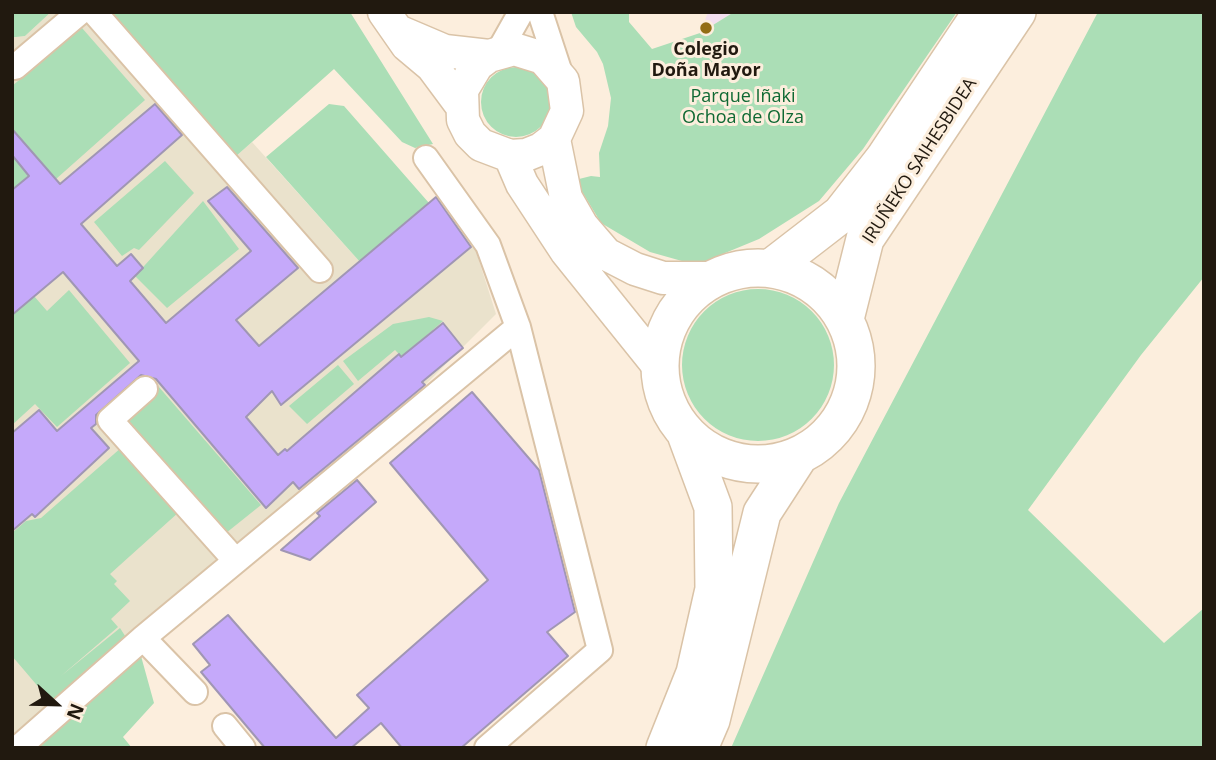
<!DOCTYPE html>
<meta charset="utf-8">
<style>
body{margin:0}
#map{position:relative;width:1216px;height:760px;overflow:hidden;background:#fceedd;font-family:"Open Sans",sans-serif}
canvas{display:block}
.frame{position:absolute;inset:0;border:14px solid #21190f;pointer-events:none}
.north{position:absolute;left:21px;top:669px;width:70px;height:70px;-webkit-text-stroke:5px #fceedd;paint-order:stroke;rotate:112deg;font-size:19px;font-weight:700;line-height:28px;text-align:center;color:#21190f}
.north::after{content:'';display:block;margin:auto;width:24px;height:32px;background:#21190f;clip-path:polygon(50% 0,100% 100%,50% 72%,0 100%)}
</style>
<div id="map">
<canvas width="1216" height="760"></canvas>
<div class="frame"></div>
<div class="north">N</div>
</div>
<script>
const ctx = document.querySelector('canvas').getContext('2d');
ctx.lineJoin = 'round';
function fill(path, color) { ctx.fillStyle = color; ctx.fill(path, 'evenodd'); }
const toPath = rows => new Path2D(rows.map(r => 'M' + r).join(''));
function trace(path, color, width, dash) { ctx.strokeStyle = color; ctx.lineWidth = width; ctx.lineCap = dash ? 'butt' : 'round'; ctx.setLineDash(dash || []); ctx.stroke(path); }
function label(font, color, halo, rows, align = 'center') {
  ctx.font = font + ' "Open Sans",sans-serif'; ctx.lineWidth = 6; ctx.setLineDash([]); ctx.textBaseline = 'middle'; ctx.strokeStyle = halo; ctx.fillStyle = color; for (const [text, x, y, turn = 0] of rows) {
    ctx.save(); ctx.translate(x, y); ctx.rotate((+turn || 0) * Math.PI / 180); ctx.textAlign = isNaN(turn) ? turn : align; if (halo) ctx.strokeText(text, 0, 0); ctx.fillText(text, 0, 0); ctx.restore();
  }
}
const education = toPath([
 [708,12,734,12,700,33]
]);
const medical = toPath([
 [51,12,103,12,234,158,252,142,360,262,436,197,474,245,496,314,425,385,12,741,12,37,25,36]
]);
const green = toPath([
 [12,12,51,12,25,36,16,37,12,37],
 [103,12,350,12,433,144,415,148,402,142,334,69,234,158],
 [571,12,629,12,629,22,652,49,700,33,734,12,957,12,863,149,819,201,759,239,696,265,650,252,601,223,575,180,591,176,600,177,599,153,608,126,611,98,603,64,597,52,576,27],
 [1098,12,1204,12,1204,277,1141,355,1028,510,1164,643,1204,608,1204,748,731,748,839,503],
 [82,28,145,100,56,179,12,129,12,86],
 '481 102a35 35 0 1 1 70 0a35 35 0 1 1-70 0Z',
 [329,104,344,106,429,203,360,262,266,157],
 [12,155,29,176,12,190],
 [165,161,194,193,139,250,134,248,122,256,94,222],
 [203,201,239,249,167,308,135,276],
 '682 365a76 76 0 1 1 152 0a76 76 0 1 1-152 0Z',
 [69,290,130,363,57,427,35,404,12,425,12,315,34,296,47,311],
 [429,317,443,321,402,357,395,350,358,381,343,361,393,324],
 [338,365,354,384,307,424,289,406],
 [158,386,261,505,226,533,121,417],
 [122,447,179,512,110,574,117,581,114,584,130,601,111,619,118,627,61,676,120,628,127,639,50,707,45,701,47,697,12,656,12,533,26,521,41,518],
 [141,656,154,703,123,737,132,748,33,748]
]);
const building = toPath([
 [155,104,182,135,81,224,117,266,131,254,143,268,130,281,166,323,251,251,208,201,227,187,298,268,236,320,259,346,436,197,471,247,281,405,272,391,246,417,278,455,285,449,287,451,399,354,401,357,443,323,463,348,422,382,425,385,299,489,293,482,266,508,156,379,141,375,96,415,96,424,91,428,109,448,35,517,32,514,12,531,12,433,39,410,57,431,139,361,63,272,12,315,12,190,29,176,12,155,12,129,60,184,155,104],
 [472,392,539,470,575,612,547,632,568,656,461,748,402,748,381,723,351,748,265,748,201,672,210,665,193,644,228,615,336,738,369,708,357,695,488,580,390,463,472,392],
 [357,480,376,502,310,560,281,550,320,516,317,513,357,480]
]);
const minor = toPath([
 [94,12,320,270],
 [540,12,560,73],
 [499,51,521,12],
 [12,64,15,67,80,12],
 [426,158,488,245,518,327,600,650,487,748],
 [145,389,110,420,235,560],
 [195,692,143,638,518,327],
 [225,726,243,748],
 [18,748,143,638]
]);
const major = toPath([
 [384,12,407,45,432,66,461,105],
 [398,31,445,51,489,56,514,49,543,58,563,81,567,111,554,139,541,149,526,155,510,156,481,145,470,134,463,120,462,90,477,65,489,56],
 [554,139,566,198,582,226,606,254,635,269,663,278,714,278],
 [510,156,522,184,566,251,660,368]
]);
const highway = toPath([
 [771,268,841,214,884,159,982,12],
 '660 366a98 98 0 1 1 196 0a98 98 0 1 1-196 0Z',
 [845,319,865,239,1017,12],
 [665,748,695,673,714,589,713,507,686,434],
 [699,748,711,720,762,513,799,456]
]);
const markers = [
 [706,28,7,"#936e15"]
];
const poiNames = [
 ["Colegio",706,50],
 ["Doña Mayor",706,71]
];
const parkNames = [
 ["Parque Iñaki",743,97],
 ["Ochoa de Olza",743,118]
];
const streetNames = [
 ["IRUÑEKO SAIHESBIDEA",920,161,-57]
];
fill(education, '#f3dfef');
fill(medical, '#eae2cc');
fill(green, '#abdeb6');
fill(building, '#c5a9fa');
trace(building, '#a096b4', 2);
trace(minor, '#dac3a7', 28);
trace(major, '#dac3a7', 35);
trace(highway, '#dac3a7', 40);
trace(minor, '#fff', 24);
trace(major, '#fff', 32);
trace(highway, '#fff', 37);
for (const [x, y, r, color] of markers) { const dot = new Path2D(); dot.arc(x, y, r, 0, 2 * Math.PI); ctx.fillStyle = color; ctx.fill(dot); trace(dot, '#fceedd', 2.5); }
label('bold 18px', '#21190f', '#fceedd', poiNames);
label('18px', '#0f6933', '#fceedd', parkNames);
label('18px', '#21190f', '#fceedd', streetNames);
</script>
